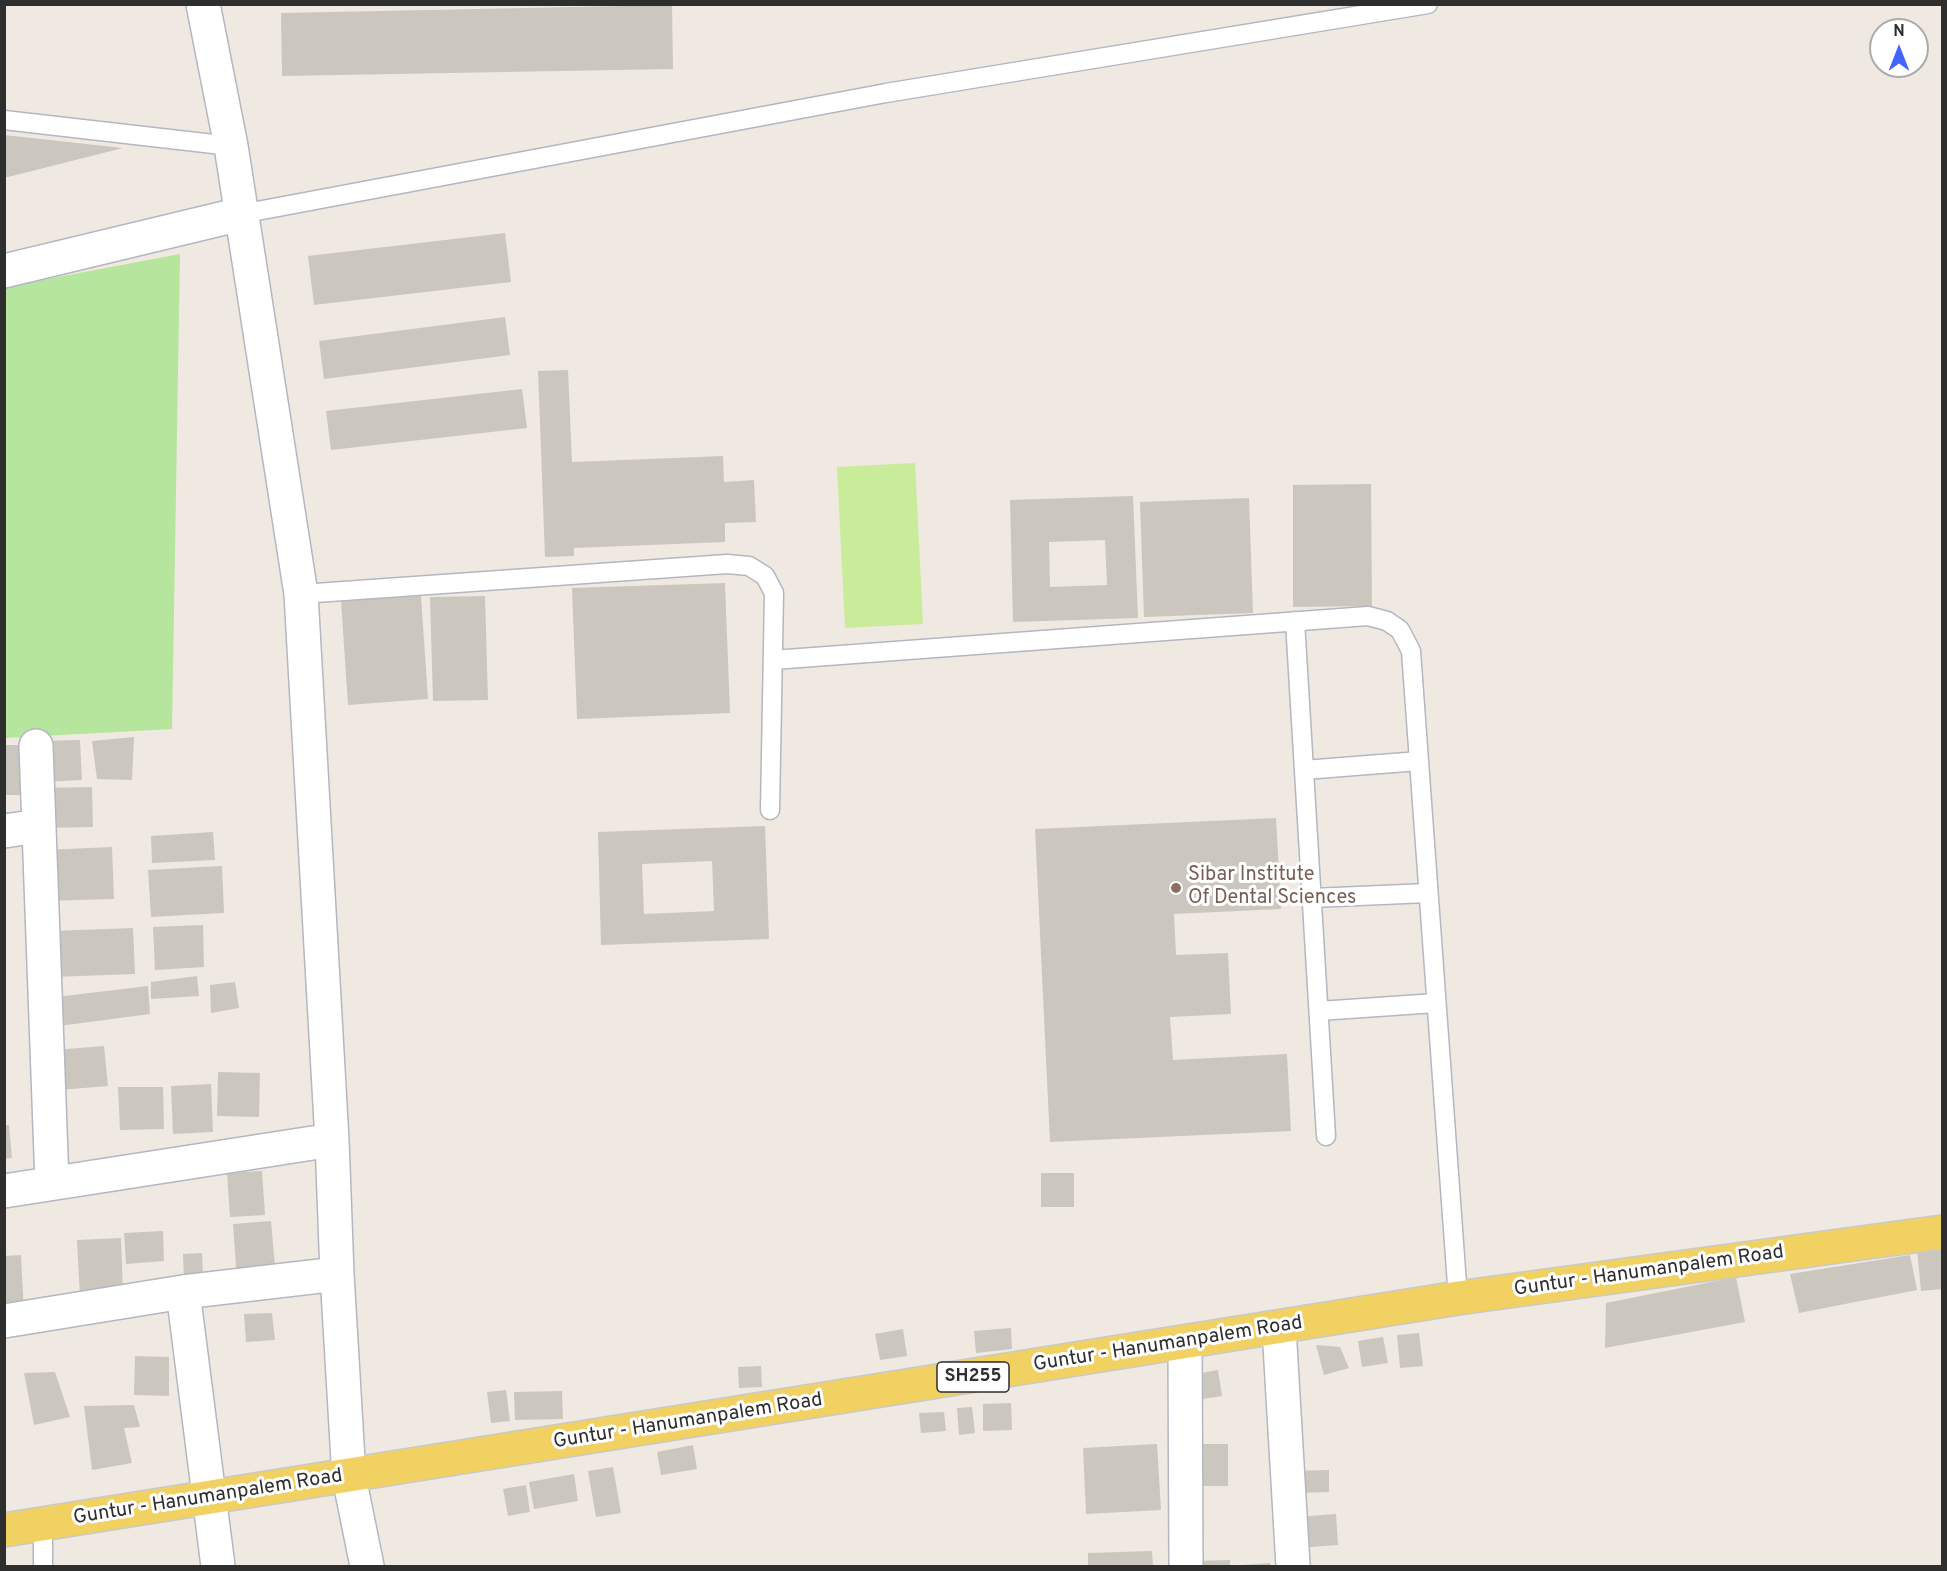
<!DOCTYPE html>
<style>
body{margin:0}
#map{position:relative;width:1947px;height:1571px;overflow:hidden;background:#efe9e1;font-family:Overpass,sans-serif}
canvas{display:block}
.frame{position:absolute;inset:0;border:6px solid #2e2e2e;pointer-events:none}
.north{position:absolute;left:1869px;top:18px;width:60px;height:60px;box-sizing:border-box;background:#fff;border:2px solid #ababab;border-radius:50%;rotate:0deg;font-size:16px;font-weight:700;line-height:24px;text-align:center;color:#2e2e2e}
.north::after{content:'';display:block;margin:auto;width:21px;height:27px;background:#4264fb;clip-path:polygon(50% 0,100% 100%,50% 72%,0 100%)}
</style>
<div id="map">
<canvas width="1947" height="1571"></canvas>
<div class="frame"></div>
<div class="north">N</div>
</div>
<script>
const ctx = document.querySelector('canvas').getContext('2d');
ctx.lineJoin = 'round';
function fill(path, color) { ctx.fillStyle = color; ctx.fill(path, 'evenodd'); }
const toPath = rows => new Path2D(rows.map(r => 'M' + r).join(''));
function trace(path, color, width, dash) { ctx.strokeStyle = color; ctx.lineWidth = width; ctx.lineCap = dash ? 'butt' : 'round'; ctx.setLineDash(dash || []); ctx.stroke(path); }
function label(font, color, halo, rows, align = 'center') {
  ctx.font = font + ' Overpass,sans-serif'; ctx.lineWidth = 6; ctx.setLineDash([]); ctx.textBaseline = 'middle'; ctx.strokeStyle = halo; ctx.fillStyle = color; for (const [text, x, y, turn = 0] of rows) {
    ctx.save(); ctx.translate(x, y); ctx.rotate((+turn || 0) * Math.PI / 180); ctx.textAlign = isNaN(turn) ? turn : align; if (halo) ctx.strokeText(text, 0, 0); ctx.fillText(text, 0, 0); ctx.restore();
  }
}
const green = toPath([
 [180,254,172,729,5,738,5,287]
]);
const pitch = toPath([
 [915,463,923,624,845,628,837,467]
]);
const building = toPath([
 [672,5,673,69,282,76,281,13],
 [4,135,123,148,4,178],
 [505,233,511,282,314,305,308,256],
 [505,317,510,355,324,379,319,341],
 [568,370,572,462,723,456,724,482,754,480,756,522,725,523,725,542,574,548,574,556,545,557,538,371],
 [522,389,527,428,331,450,326,411],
 [1371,484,1372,606,1293,607,1293,485],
 [1133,496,1138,618,1013,622,1010,500],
 [1105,540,1107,585,1050,587,1049,542],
 [1249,498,1253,613,1144,617,1140,502],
 [725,583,730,713,577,719,572,588],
 [421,596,428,699,348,705,341,601],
 [485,596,488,700,433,701,430,597],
 [134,737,132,780,97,779,92,741],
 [80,740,82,780,41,782,39,741],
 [4,745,32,745,31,795,4,795],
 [92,787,93,827,42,828,41,788],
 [1276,818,1281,909,1174,914,1176,955,1228,953,1231,1014,1170,1017,1173,1060,1287,1054,1291,1131,1050,1142,1035,829],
 [765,826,769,939,601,945,598,832],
 [712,861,714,911,644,914,642,864],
 [213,832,215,860,152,863,151,836],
 [112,847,114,899,45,901,43,850],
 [222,866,224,913,151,917,148,870],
 [203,925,204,967,155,970,153,927],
 [133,928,135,974,53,977,51,931],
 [197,976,199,996,151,999,151,982],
 [235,982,239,1008,211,1013,210,985],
 [148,986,150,1014,59,1026,56,997],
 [104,1046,108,1086,59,1090,55,1050],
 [218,1072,260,1073,259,1117,217,1116],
 [211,1084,213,1132,173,1134,171,1086],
 [118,1087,163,1087,164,1129,120,1130],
 [4,1125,9,1125,12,1158,4,1159],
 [262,1171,265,1215,230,1217,227,1173],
 [1041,1173,1074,1173,1074,1207,1041,1207],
 [271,1221,276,1278,237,1281,233,1224],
 [163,1231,164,1261,126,1264,124,1233],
 [121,1238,123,1295,80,1297,77,1240],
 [1942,1245,1942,1289,1921,1291,1917,1249],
 [202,1253,203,1277,184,1278,183,1254],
 [21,1255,24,1313,4,1314,4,1256],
 [1910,1255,1917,1290,1799,1313,1790,1274],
 [1736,1277,1745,1322,1605,1348,1606,1303],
 [272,1313,275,1340,246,1342,244,1314],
 [1011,1328,1012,1349,976,1353,974,1331],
 [903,1329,907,1356,880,1360,875,1334],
 [1419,1333,1423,1366,1400,1368,1397,1335],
 [1383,1337,1388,1363,1362,1367,1358,1341],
 [1316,1345,1340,1347,1349,1368,1324,1375],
 [135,1356,169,1357,169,1396,134,1395],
 [761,1366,762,1387,739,1388,738,1367],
 [1218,1370,1222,1396,1196,1400,1191,1375],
 [55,1372,70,1417,34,1425,24,1373],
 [506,1390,510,1421,491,1423,487,1392],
 [562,1391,563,1419,515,1420,514,1392],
 [1011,1403,1012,1430,983,1431,983,1404],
 [134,1405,140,1427,124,1428,132,1463,92,1470,84,1406],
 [972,1407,975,1433,959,1435,957,1408],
 [944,1412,946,1431,921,1433,919,1413],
 [1157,1444,1161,1510,1086,1514,1083,1448],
 [1192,1444,1228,1444,1228,1486,1192,1486],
 [693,1445,697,1469,661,1475,657,1452],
 [613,1467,621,1513,596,1517,588,1471],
 [1329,1470,1329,1492,1295,1493,1295,1471],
 [574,1474,578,1501,534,1509,529,1482],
 [526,1485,530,1512,508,1516,503,1489],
 [1336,1514,1338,1545,1298,1548,1295,1517],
 [1152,1551,1153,1566,1088,1566,1088,1553],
 [1230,1560,1230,1566,1192,1566,1192,1561],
 [1270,1563,1271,1566,1242,1566,1242,1565]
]);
const lane = toPath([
 [4,120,231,146],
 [241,214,886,93,1428,4],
 [301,594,727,564,749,566,765,576,774,593,770,810],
 [1295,621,1326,1136],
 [773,660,1368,616,1387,621,1400,630,1411,651,1458,1298],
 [1304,770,1419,761],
 [1312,898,1428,893],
 [1319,1011,1436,1003],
 [43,1523,43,1566]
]);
const street = toPath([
 [203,4,231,146,301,594,332,1140,337,1274,349,1477],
 [4,271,241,214],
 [36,746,52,1183],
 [4,831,39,826],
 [4,1191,332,1140],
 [183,1292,218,1566],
 [4,1321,183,1292,337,1274],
 [1279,1328,1293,1566],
 [1185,1343,1186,1566]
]);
const secondary = toPath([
 [349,1477,367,1566]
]);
const primary = toPath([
 [4,1530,1458,1298,1942,1232]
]);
const markers = [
 [1176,888,6,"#8d6e63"]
];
const shields = [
 [973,1377,72]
];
const shieldNames = [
 ["SH255",973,1377]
];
const educationNames = [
 ["Sibar Institute",1188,876],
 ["Of Dental Sciences",1188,899]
];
const streetNames = [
 ["Guntur - Hanumanpalem Road",1649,1272,-8],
 ["Guntur - Hanumanpalem Road",1168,1345,-9],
 ["Guntur - Hanumanpalem Road",688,1422,-9],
 ["Guntur - Hanumanpalem Road",208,1498,-9]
];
fill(green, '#b6e59e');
fill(pitch, '#c9ec9a');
fill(building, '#cbc7bf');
trace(lane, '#b4b7c1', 21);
trace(street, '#b4b7c1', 36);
trace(secondary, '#b4b7c1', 36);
trace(primary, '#c9c9c9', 36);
trace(lane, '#fff', 18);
trace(street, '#fff', 33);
trace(secondary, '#fff', 33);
trace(primary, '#f2d163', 33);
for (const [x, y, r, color] of markers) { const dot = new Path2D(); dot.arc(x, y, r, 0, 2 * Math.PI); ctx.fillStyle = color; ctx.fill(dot); trace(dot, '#fff', 2); }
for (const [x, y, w] of shields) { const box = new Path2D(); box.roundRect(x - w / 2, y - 15, w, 30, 4.5); ctx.fillStyle = '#fff'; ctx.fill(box); trace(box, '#2e2e2e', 1.5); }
label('bold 18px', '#2e2e2e', null, shieldNames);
label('20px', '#785e54', '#fff', educationNames, 'left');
label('20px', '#2e2e2e', '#fff', streetNames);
</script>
